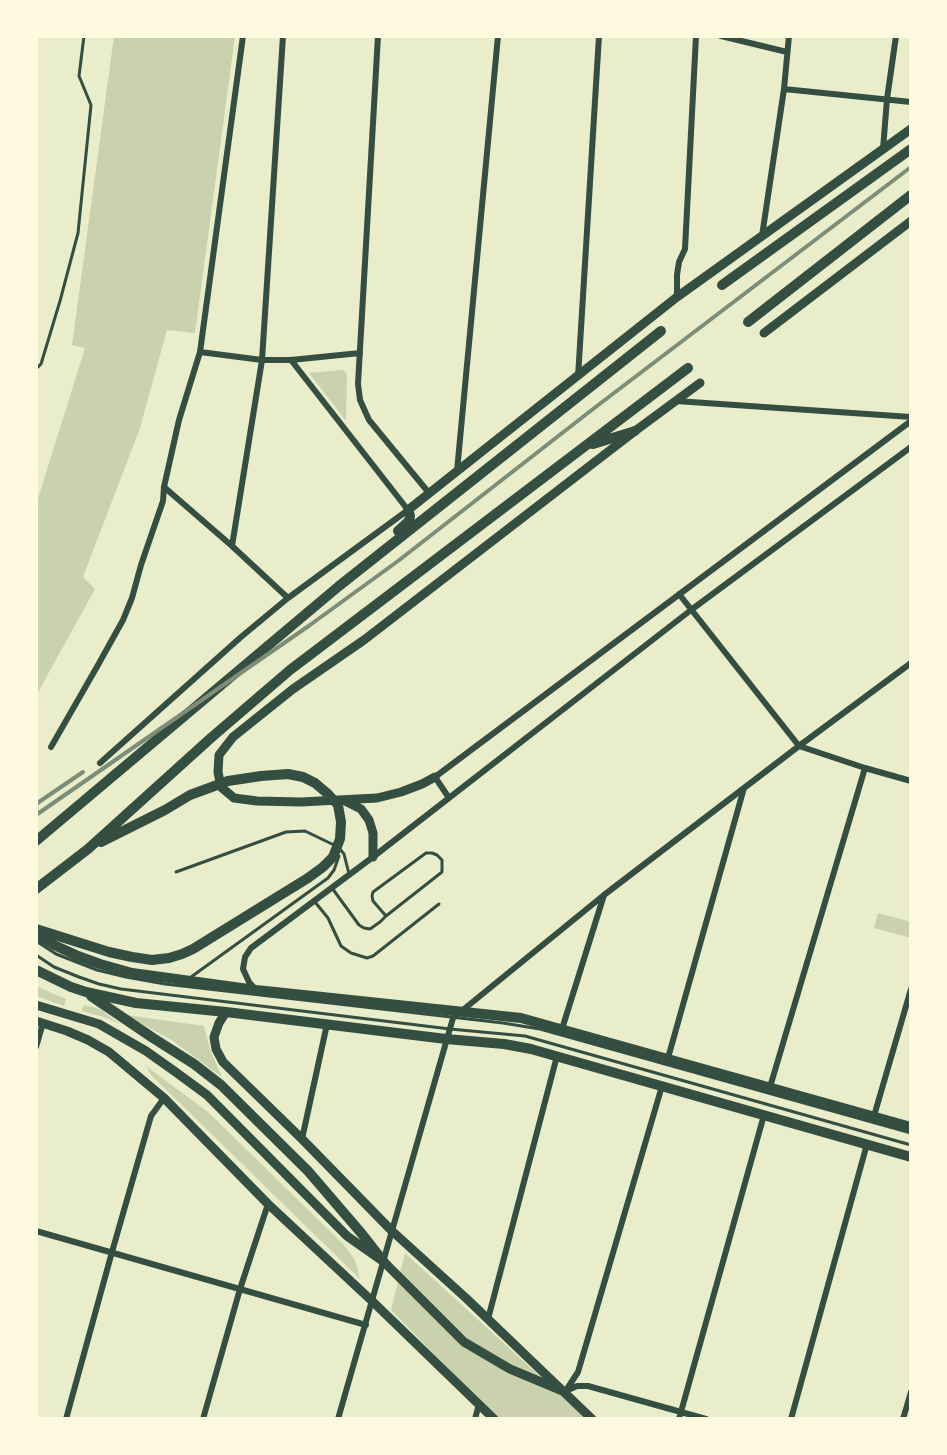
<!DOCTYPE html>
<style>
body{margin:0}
#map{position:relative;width:947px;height:1455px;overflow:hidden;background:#e9edc9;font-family:"PT Sans",sans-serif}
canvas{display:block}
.frame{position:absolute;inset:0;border:38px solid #fefae0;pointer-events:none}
</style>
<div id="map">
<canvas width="947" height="1455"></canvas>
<div class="frame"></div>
</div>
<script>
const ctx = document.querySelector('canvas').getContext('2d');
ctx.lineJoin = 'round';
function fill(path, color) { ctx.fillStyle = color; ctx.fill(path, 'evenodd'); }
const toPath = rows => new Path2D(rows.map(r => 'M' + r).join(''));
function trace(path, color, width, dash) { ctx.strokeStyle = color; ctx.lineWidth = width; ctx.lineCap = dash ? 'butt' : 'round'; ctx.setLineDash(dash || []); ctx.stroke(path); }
const green = toPath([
 [114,36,235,36,195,333,167,330,140,428,83,577,95,589,36,696,36,505,85,348,72,345],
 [343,370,347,374,346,421,309,373],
 [878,913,911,922,911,938,874,928],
 [36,986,66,999,64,1006,36,996],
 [84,1005,100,1009,120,1024,104,1017,82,1011],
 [126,1015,204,1026,211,1052,222,1077,173,1041],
 [146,1066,208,1112,343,1244,355,1260,360,1279,151,1075],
 [405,1253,578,1411,586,1419,497,1419,391,1310]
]);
const service = toPath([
 [36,369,41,364,60,301,78,233,91,105,79,76,84,36],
 [339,848,344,854,349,874],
 [176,872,286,832,305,831,334,845],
 [332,888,359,925,364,928,370,929,380,922,386,916,442,872,442,860,437,855,432,853,426,853,373,892,372,896,373,901,386,916],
 [315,902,328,918,341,946,351,953,367,958,373,956,439,904],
 [36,941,56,954,97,970,126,977,165,984,503,1023,540,1029,911,1133],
 [36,955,54,967,79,977,99,984,121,989,450,1029,525,1036,911,1145],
 [191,977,328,878,334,870,339,856]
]);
const minor = toPath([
 [378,36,358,384,360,400,369,420,429,493],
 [721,36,787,52],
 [784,89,911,102],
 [883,149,887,99,896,36],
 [762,236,784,89,789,36],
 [677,297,677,275,679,262,685,249,696,36],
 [200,352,262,360,291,360,360,353],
 [578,377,599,36],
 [676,401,911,417],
 [457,471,498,36],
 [164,487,232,546,288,598],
 [232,546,262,360,283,36],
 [679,594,799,746,865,768,911,781],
 [51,747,98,665,123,620,132,598,141,565,163,501,164,487,179,420,200,352,243,36],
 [100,763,241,637,288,598,408,510,291,360],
 [449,798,435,777,911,421],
 [255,989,249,982,243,969,245,957,251,948,373,857,691,610,911,447],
 [562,1029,604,895],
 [36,1047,43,1023],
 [668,1058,744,788],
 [770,1087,865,768],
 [874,1116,911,989],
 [302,1139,327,1024],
 [36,1231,366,1325],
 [488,1319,557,1056],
 [566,1391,577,1386,588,1386,706,1419],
 [565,1392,578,1372,662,1086],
 [66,1419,112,1252,151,1116,164,1098],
 [203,1419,240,1289,268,1204],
 [338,1419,453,1018,604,895,799,746,911,663],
 [475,1419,479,1404],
 [679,1419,764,1115],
 [791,1419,867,1144],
 [903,1419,911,1392]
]);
const secondary = toPath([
 [764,333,911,221],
 [408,510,677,297,911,129],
 [435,777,422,784,401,792,377,798,301,802,257,801,234,798,221,787,218,772,219,755,233,737,293,689,364,640,635,431,700,383],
 [345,801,361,809,369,820,373,833,373,857],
 [36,1005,99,1024,146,1051,177,1073,207,1095,347,1236,384,1262,464,1342,510,1369,565,1392],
 [226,1012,219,1023,214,1037,216,1049,223,1062,302,1139,392,1231,467,1299,592,1419],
 [36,1021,67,1031,88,1040,109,1052,164,1098,268,1204,372,1301,494,1419]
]);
const primary = toPath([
 [36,934,54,945,78,956,100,964,132,973,256,990,521,1018,911,1127],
 [36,970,71,987,86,992,136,1003,226,1012,446,1039,504,1044,531,1049,911,1157],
 [91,996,153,1038,194,1064,221,1085,308,1171,362,1234,384,1262]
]);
const trunk = toPath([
 [722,285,911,149],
 [748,322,911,195],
 [593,444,635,431],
 [398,531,409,521,410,516,408,510],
 [36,841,339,586,661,331],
 [36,889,88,849,212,737,290,670,688,368],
 [36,929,109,952,132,957,152,960,169,958,182,954,193,949,308,878,323,867,333,857,340,839,341,822,338,805,328,794,315,783,303,777,288,774,261,776,228,781,190,795,165,810,101,842]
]);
const rail = toPath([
 [36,804,83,772],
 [36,815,310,625,398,561,593,409,911,167]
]);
fill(green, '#cad2ad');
trace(service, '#344e41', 3);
trace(minor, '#344e41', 6);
trace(secondary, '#344e41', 9);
trace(primary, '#344e41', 10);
trace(trunk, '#344e41', 10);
trace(rail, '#7c8e77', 4);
</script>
